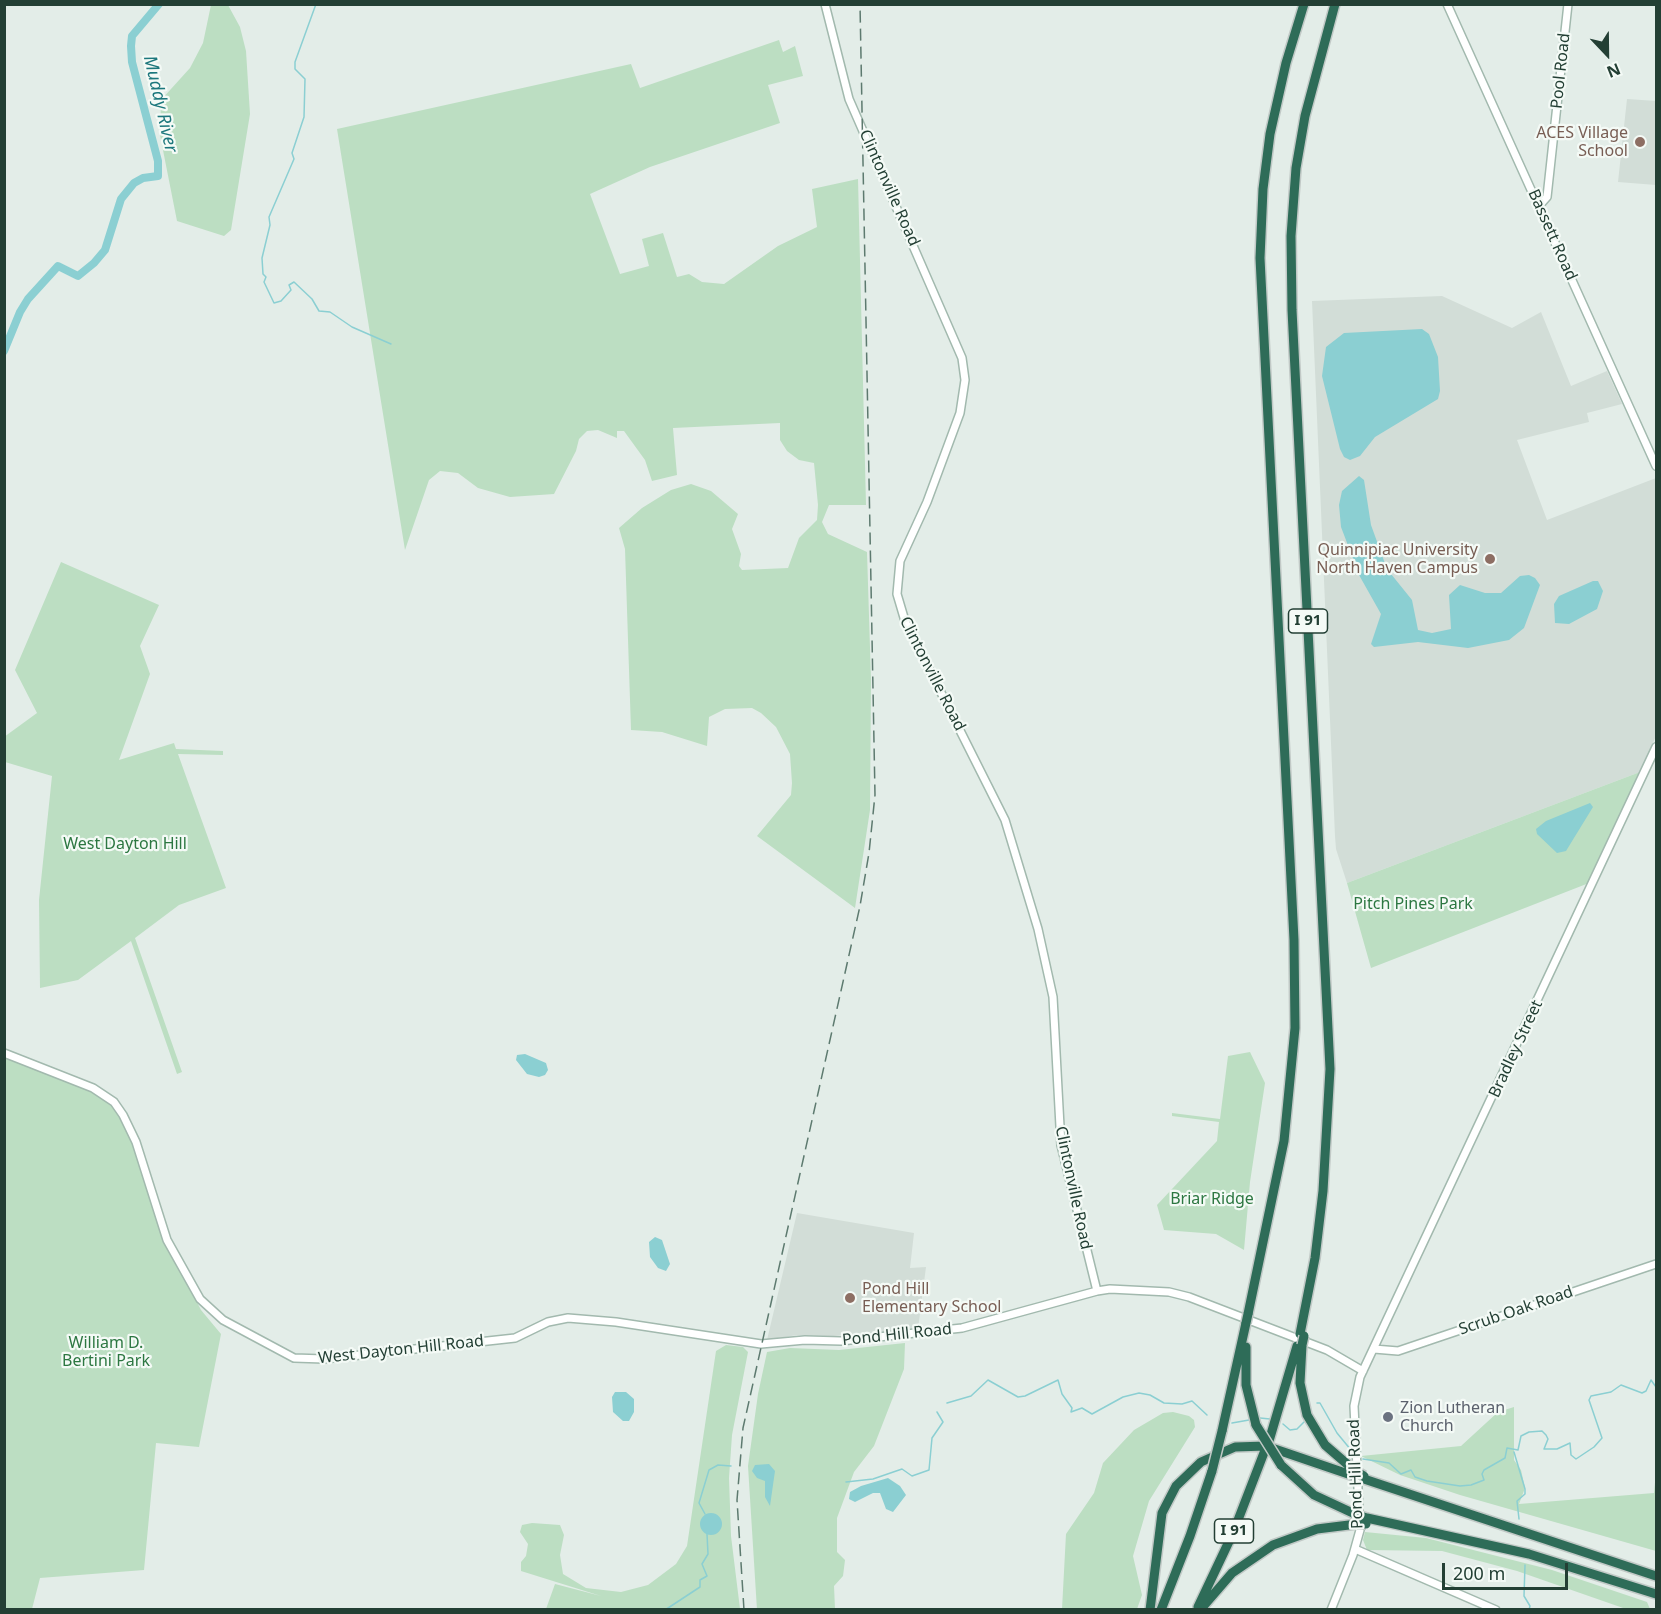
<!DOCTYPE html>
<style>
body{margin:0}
#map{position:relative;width:1661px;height:1614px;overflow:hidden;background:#e3ede8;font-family:"Noto Sans",sans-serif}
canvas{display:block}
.frame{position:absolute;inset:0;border:6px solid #233f34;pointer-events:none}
.north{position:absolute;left:1577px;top:24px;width:60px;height:60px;-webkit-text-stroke:4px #f4faf6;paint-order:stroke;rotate:158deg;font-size:16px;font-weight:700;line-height:24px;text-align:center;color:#233f34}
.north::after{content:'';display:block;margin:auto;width:21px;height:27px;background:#233f34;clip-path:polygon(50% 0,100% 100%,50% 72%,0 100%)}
.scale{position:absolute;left:1442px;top:1563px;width:126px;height:27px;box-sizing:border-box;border:3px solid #233f34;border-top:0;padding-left:8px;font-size:18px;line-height:21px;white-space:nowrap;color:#233f34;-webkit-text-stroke:4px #f4faf6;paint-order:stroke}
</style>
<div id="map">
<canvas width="1661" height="1614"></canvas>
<div class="frame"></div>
<div class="north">N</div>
<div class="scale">200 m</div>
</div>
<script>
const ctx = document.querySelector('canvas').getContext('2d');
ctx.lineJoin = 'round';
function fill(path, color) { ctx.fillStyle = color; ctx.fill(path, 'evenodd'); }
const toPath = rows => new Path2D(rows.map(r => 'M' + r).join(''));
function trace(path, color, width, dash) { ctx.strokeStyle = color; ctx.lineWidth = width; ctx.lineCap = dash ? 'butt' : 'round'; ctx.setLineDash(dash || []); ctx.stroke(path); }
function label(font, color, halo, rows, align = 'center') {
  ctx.font = font + ' "Noto Sans",sans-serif'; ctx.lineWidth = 4.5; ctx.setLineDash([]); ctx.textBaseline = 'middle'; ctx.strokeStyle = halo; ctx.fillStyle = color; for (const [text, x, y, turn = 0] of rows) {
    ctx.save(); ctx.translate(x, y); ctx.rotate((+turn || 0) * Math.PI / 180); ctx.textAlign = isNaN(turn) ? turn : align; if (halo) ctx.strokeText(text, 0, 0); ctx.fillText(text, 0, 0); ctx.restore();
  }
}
const built = toPath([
 [1627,99,1656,101,1656,185,1618,182],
 [1442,296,1512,328,1541,312,1571,386,1607,371,1622,404,1587,413,1589,422,1517,440,1547,520,1656,478,1656,736,1640,772,1347,883,1336,849,1335,836,1312,301],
 [797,1213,914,1233,910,1268,926,1267,918,1329,833,1336,797,1335,767,1340]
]);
const green = toPath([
 [211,5,228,5,240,27,246,51,250,114,231,230,224,236,177,221,160,135,161,100,190,68,203,43],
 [779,40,783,52,795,46,803,76,768,85,780,123,650,167,590,194,620,274,649,266,642,239,663,233,677,277,689,274,702,282,724,284,778,246,817,227,812,189,858,179,866,505,829,505,822,522,828,534,867,552,871,680,870,810,855,908,757,836,791,795,792,783,790,754,776,727,761,713,752,708,725,709,709,717,707,746,662,732,631,730,625,549,619,528,642,508,671,490,691,484,711,491,738,514,732,529,741,554,739,566,742,570,788,568,799,538,817,520,818,505,814,463,799,460,787,451,780,440,780,423,673,428,677,475,652,481,645,460,624,431,617,431,617,438,598,430,587,431,579,439,576,451,554,494,510,497,478,488,458,473,440,471,429,480,405,550,337,129,631,64,640,88],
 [61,562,159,605,140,646,150,674,119,760,174,743,176,749,223,751,223,755,178,754,226,888,179,905,135,938,182,1072,177,1074,131,941,78,980,40,988,39,900,52,776,5,762,4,737,37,713,15,670],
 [1640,772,1589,883,1371,968,1347,883],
 [1250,1052,1265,1083,1250,1182,1244,1250,1216,1234,1164,1230,1157,1205,1217,1141,1219,1122,1172,1116,1172,1113,1220,1119,1228,1056],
 [4,1056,90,1090,104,1098,117,1110,133,1142,163,1236,201,1310,221,1334,199,1447,156,1443,144,1570,40,1578,32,1609,5,1609],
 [905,1343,904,1369,874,1446,854,1472,837,1518,837,1552,845,1560,843,1576,834,1586,835,1609,757,1610,748,1466,758,1394,767,1352,790,1348,839,1350],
 [726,1345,743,1347,748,1352,732,1435,729,1478,731,1536,740,1609,546,1609,555,1584,601,1596,521,1571,521,1562,526,1556,528,1544,520,1532,522,1525,532,1523,560,1525,564,1535,560,1555,563,1574,586,1588,621,1592,648,1585,676,1564,687,1546,716,1351],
 [1514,1407,1514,1460,1521,1470,1525,1488,1519,1504,1654,1493,1656,1472,1656,1551,1460,1495,1400,1475,1361,1456,1461,1446,1498,1412],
 [1173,1412,1189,1416,1194,1420,1195,1427,1149,1501,1133,1556,1142,1595,1137,1609,1062,1609,1066,1534,1094,1493,1103,1463,1134,1430,1163,1413],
 [1365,1532,1426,1538,1552,1570,1647,1602,1650,1609,1626,1609,1517,1571,1442,1551,1367,1550,1363,1540]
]);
const water = toPath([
 [1422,329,1429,334,1438,357,1440,391,1438,399,1375,437,1360,456,1350,460,1344,457,1340,449,1322,376,1326,347,1344,333],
 [1359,476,1364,480,1371,525,1387,569,1412,600,1418,630,1432,633,1451,629,1449,595,1460,585,1485,593,1501,593,1520,576,1529,575,1535,578,1540,585,1524,628,1509,640,1468,648,1418,642,1374,647,1371,644,1381,614,1359,575,1349,548,1341,527,1339,505,1342,491],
 [1593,581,1598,581,1603,591,1597,609,1569,624,1555,623,1554,604,1559,596],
 [1590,803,1593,807,1566,851,1557,853,1537,834,1536,829,1546,821],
 [525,1054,546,1063,548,1070,545,1075,539,1077,527,1074,516,1060,517,1055],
 [655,1237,662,1240,670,1264,666,1271,658,1268,650,1257,649,1242],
 [615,1392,626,1392,634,1399,634,1412,629,1421,623,1421,613,1412,612,1397],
 [769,1464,775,1471,770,1506,765,1497,765,1481,757,1478,752,1471,755,1465],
 [888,1478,900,1486,906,1495,893,1512,886,1509,880,1493,873,1493,855,1502,849,1499,850,1492,861,1486],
 '700 1524a11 11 0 1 1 22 0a11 11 0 1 1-22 0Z'
]);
const stream = toPath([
 [316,4,295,62,295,69,305,79,304,117,292,153,294,159,269,217,270,225,262,258,263,274,266,277,264,282,274,303,281,301,291,290,289,285,294,282,312,299,319,311,330,312,352,327,391,344],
 [947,1403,971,1396,988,1380,1018,1397,1025,1396,1058,1380,1062,1394,1072,1408,1071,1412,1082,1408,1092,1414,1123,1397,1139,1393,1150,1395,1164,1403,1182,1404,1192,1401,1207,1415],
 [1317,1403,1320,1403,1337,1433,1351,1450],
 [1260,1418,1270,1419],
 [1232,1423,1249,1420],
 [1283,1424,1290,1430,1297,1429,1304,1422],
 [1514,1452,1525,1489,1525,1494,1517,1501,1519,1519],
 [1363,1459,1389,1463,1401,1474,1411,1470,1415,1477,1427,1481,1460,1486,1471,1485,1484,1480,1482,1474,1484,1470,1505,1458,1507,1448,1518,1450,1521,1436,1529,1432,1542,1431,1546,1435,1548,1439,1544,1449,1557,1449,1570,1443,1571,1455,1576,1459,1594,1447,1602,1438,1589,1400,1591,1396,1611,1392,1621,1385,1642,1393,1646,1391,1651,1380,1656,1387],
 [846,1482,873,1479,902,1469,912,1476,929,1470,932,1438,943,1422,937,1412],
 [705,1514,699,1503,709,1470,718,1465,731,1466],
 [1525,1565,1524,1596,1530,1606,1529,1610],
 [665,1610,700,1587,700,1580,707,1576,702,1564,708,1554,707,1534]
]);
const river = toPath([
 [4,351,20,312,28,299,58,266,78,276,94,263,105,250,121,199,134,183,143,178,158,176,158,161,132,62,131,46,132,36,159,4]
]);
const secondary = toPath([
 [825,4,849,99,962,358,965,380,960,413,927,502,900,561,897,594,905,621,1005,820,1038,929,1053,997,1061,1145,1097,1291],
 [1447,4,1656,466],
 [1539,206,1547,197,1568,4],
 [4,1053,93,1088,114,1102,123,1115,136,1142,167,1240,200,1299,223,1320,294,1358,324,1359,515,1338,548,1322,568,1318,616,1322,761,1344,805,1340,841,1341,962,1328,1097,1291,1110,1289,1169,1292,1189,1297,1327,1350,1363,1371],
 [1374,1349,1398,1351,1656,1264],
 [1355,1549,1496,1610],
 [1331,1610,1353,1555,1360,1530,1354,1406,1360,1377,1656,747]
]);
const highway = toPath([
 [1248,1314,1284,1141,1295,1028,1294,940,1260,258,1263,189,1270,134,1286,63,1304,4],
 [1300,1334,1315,1258,1323,1191,1330,1069,1292,310,1291,236,1296,168,1305,116,1335,4],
 [1302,1345,1300,1383,1307,1415,1325,1445,1354,1470],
 [1246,1347,1246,1385,1256,1425],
 [1222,1431,1246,1323],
 [1269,1441,1297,1346],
 [1281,1465,1314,1495,1357,1515],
 [1364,1479,1656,1576],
 [1367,1518,1529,1554,1656,1594],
 [1198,1607,1233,1533,1265,1450],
 [1150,1610,1162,1513,1176,1486,1201,1462,1235,1447,1266,1446,1354,1476],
 [1161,1610,1190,1536,1212,1471],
 [1200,1610,1232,1573,1273,1545,1317,1529,1357,1524]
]);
const rail = toPath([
 [744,1610,737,1500,743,1428,860,906,869,853,875,795,860,4]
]);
const highwayBridge = toPath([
 [1246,1323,1248,1314],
 [1302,1345,1304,1336],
 [1256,1425,1281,1465],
 [1354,1470,1364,1476],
 [1212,1471,1222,1431],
 [1357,1515,1367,1518],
 [1357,1524,1366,1524]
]);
const markers = [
 [1640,142,6,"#8d6e63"],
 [1490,559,6,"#8d6e63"],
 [850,1298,6,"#8d6e63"],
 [1388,1417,6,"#6b7280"]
];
const shields = [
 [1308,621,39],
 [1234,1531,39]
];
const shieldNames = [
 ["I 91",1308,621],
 ["I 91",1234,1531]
];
const streetNames = [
 ["Pool Road",1561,71,-84],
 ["Clintonville Road",889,188,66],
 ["Bassett Road",1552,235,66],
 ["Clintonville Road",932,674,63],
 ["Bradley Street",1516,1049,-65],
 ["Clintonville Road",1073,1188,78],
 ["Scrub Oak Road",1516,1311,-19],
 ["Pond Hill Road",897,1335,-6],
 ["West Dayton Hill Road",401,1350,-6],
 ["Pond Hill Road",1356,1474,-92]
];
const educationNames = [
 ["ACES Village",1628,133],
 ["School",1628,151],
 ["Quinnipiac University",1478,550],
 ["North Haven Campus",1478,568],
 ["Pond Hill",862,1289,"left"],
 ["Elementary School",862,1307,"left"]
];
const parkNames = [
 ["West Dayton Hill",125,844],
 ["Pitch Pines Park",1413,904],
 ["Briar Ridge",1212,1199],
 ["William D.",106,1343],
 ["Bertini Park",106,1361]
];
const worshipNames = [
 ["Zion Lutheran",1400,1408],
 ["Church",1400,1426]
];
const waterNames = [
 ["Muddy River",160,104,77]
];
fill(built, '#d2ddd7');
fill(green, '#bcdec2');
fill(water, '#8bcfd2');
trace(stream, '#8bcfd2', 1.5);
trace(river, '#8bcfd2', 8);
trace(secondary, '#a2b9ae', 10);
trace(highway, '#c1c9c6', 12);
trace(secondary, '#fff', 7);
trace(highway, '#2e6c58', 9);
trace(rail, '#5d7a6f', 1.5, [12, 6]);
trace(highwayBridge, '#c1c9c6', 12, []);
trace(highwayBridge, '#2e6c58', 9);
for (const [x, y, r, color] of markers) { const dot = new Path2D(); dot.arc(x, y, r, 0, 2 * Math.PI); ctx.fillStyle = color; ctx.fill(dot); trace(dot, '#f4faf6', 2); }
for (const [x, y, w] of shields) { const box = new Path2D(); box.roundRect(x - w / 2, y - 12, w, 24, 4.5); ctx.fillStyle = '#f4faf6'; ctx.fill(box); trace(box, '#233f34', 1.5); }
label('bold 15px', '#233f34', null, shieldNames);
label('16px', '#233f34', '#f4faf6', streetNames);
label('16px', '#785e54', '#f4faf6', educationNames, 'right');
label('16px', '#2c7741', '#f4faf6', parkNames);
label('16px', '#5b616d', '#f4faf6', worshipNames, 'left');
label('italic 18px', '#1c777c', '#f4faf6', waterNames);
</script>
